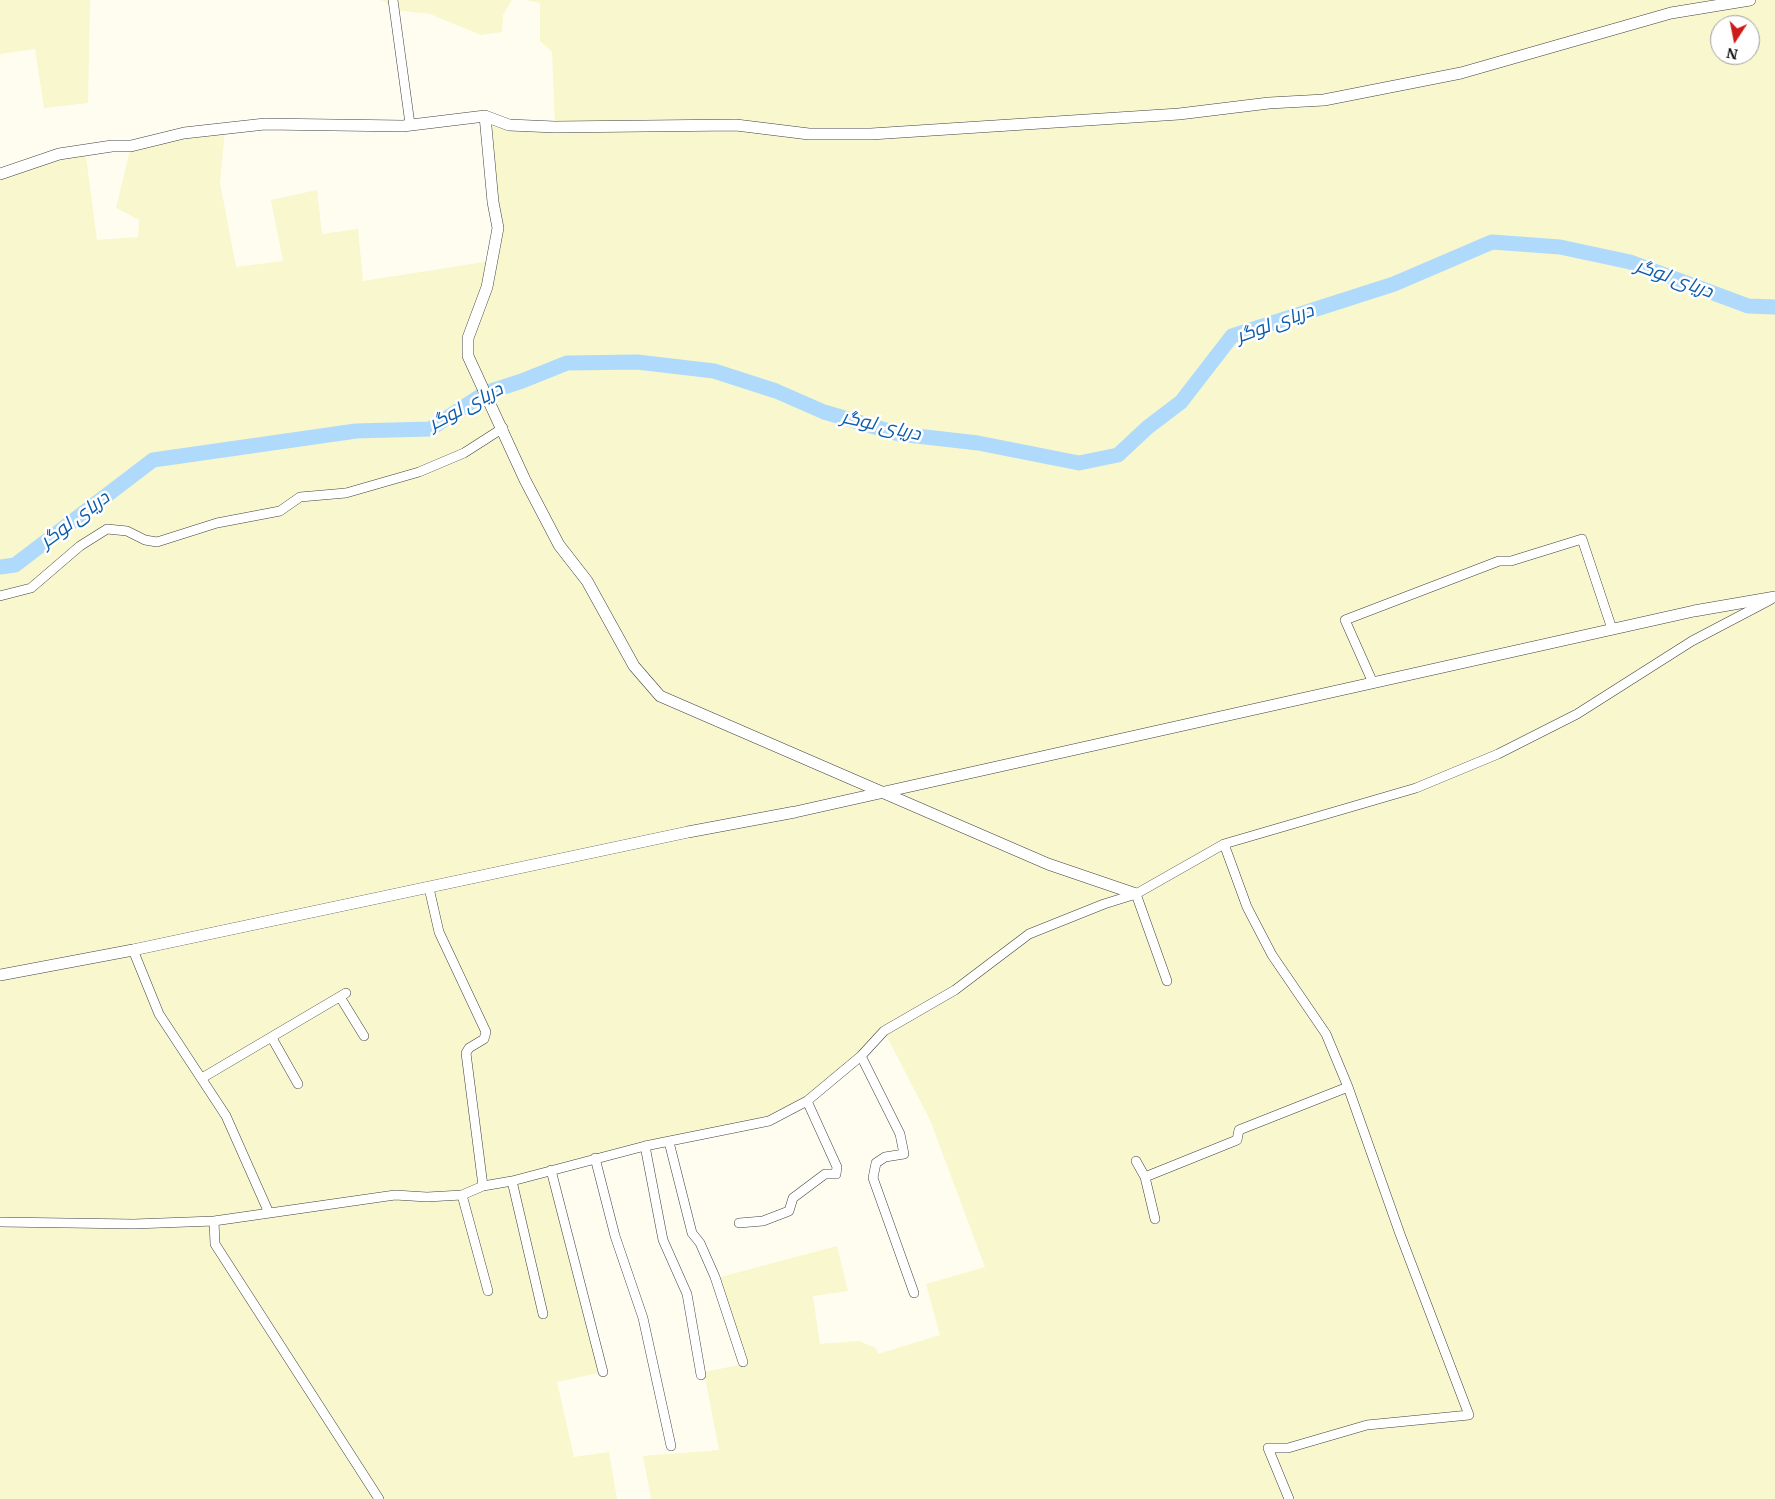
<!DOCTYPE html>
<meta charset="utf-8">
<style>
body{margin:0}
#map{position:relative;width:1775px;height:1499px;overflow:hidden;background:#fffdf0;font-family:Merriweather,serif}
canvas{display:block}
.north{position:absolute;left:1710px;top:15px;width:50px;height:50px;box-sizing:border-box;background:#fff;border:1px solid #9f9f9f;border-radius:50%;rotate:191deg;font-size:14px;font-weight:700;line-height:20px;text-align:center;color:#0e0e0e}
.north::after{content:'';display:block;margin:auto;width:18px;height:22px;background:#cc1b19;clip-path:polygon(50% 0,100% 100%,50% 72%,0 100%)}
</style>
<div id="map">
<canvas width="1775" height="1499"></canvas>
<div class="north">N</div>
</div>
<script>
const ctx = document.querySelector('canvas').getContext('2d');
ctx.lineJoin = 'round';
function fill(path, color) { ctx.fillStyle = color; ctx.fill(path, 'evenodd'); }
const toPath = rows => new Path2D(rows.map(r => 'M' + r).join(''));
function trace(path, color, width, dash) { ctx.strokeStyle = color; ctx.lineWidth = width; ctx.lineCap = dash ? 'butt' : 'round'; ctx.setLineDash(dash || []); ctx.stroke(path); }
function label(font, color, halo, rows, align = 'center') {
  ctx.font = font + ' Merriweather,Cairo,serif'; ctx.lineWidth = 5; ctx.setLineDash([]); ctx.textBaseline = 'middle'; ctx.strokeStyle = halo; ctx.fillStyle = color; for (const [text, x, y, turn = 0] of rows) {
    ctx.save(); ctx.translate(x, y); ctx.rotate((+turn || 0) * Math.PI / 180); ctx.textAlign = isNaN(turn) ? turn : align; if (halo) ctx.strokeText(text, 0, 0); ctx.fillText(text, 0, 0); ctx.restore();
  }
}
const farmland = toPath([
 [0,0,90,0,88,103,44,108,35,49,0,54],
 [379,0,512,0,503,15,502,32,481,35,430,14,395,10,384,1],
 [526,0,1775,0,1775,1499,651,1499,643,1456,719,1450,704,1372,744,1364,717,1278,837,1246,848,1291,813,1296,820,1344,859,1341,876,1348,878,1354,940,1335,926,1284,985,1267,930,1120,884,1031,807,1101,769,1121,552,1170,603,1372,557,1382,574,1457,609,1452,617,1499,0,1499,0,174,85,149,97,240,138,237,139,220,116,208,131,146,225,129,220,183,236,267,283,261,271,200,317,190,322,234,358,229,363,281,491,261,497,237,485,116,555,127,552,52,540,41,540,3],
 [1720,25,1750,25,1750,55,1720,55]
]);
const river = toPath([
 [0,567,15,565,153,460,356,431,430,429,485,393,522,381,567,363,637,362,714,371,776,391,824,412,899,434,978,443,1079,463,1118,455,1148,427,1181,402,1232,336,1394,284,1492,242,1560,247,1630,262,1748,306,1775,307]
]);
const minor = toPath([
 [393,0,410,124],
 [0,596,31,588,80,546,107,529,127,531,145,540,157,542,217,523,280,511,300,497,346,493,419,472,464,453,503,428],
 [1373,683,1345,620,1499,561,1511,561,1582,539,1612,629],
 [1224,844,1247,907,1272,955,1326,1034,1348,1087,1400,1234,1469,1415,1367,1425,1288,1448,1268,1448,1289,1499],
 [429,888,439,932,486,1032,484,1039,469,1048,466,1053,483,1186],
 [1136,894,1167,981],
 [133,950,159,1014,226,1116,269,1213],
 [340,997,364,1036],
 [272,1038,298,1084],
 [861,1056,900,1134,904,1154,885,1157,876,1163,873,1178,914,1293],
 [202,1078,346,993],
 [669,1142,692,1233,700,1243,715,1277,743,1362],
 [645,1146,663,1240,687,1294,701,1375],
 [595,1158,615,1236,643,1318,671,1446],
 [1136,1161,1145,1177,1155,1219],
 [551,1170,603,1372],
 [1145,1177,1237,1140,1239,1130,1348,1087],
 [512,1181,543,1314],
 [462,1195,488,1291],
 [0,1222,134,1224,214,1221],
 [739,1223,763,1221,789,1211,793,1198,825,1174,836,1174,837,1167,807,1101],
 [379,1499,215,1244,214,1221,395,1195,427,1197,462,1195,483,1186,512,1181,645,1146,769,1121,807,1101,861,1056,884,1031,955,990,1029,934,1104,904,1136,894,1224,844,1416,788,1498,754,1577,714,1692,641,1770,600]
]);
const tertiary = toPath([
 [485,116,493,202,498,228,487,287,468,338,468,356,525,480,559,545,587,581,634,666,660,696,1048,864,1136,894],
 [0,174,59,154,112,146,131,146,184,133,265,124,403,126,485,116,509,125,555,127,736,125,809,134,871,134,1179,114,1269,103,1324,100,1461,73,1671,13,1750,0],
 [0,975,133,950,688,832,795,812,1694,611,1775,597]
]);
const waterNames = [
 ["دریای لوگر",1674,279,20],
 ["دریای لوگر",1275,324,-20],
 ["دریای لوگر",466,407,-28],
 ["دریای لوگر",881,426,13],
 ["دریای لوگر",75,520,-37]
];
fill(farmland, '#f8f7cd');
trace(river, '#afdafc', 15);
trace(minor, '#414141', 10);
trace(tertiary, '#414141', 12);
trace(minor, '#fff', 9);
trace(tertiary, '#fff', 11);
label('italic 19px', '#0c5cac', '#fff', waterNames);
</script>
